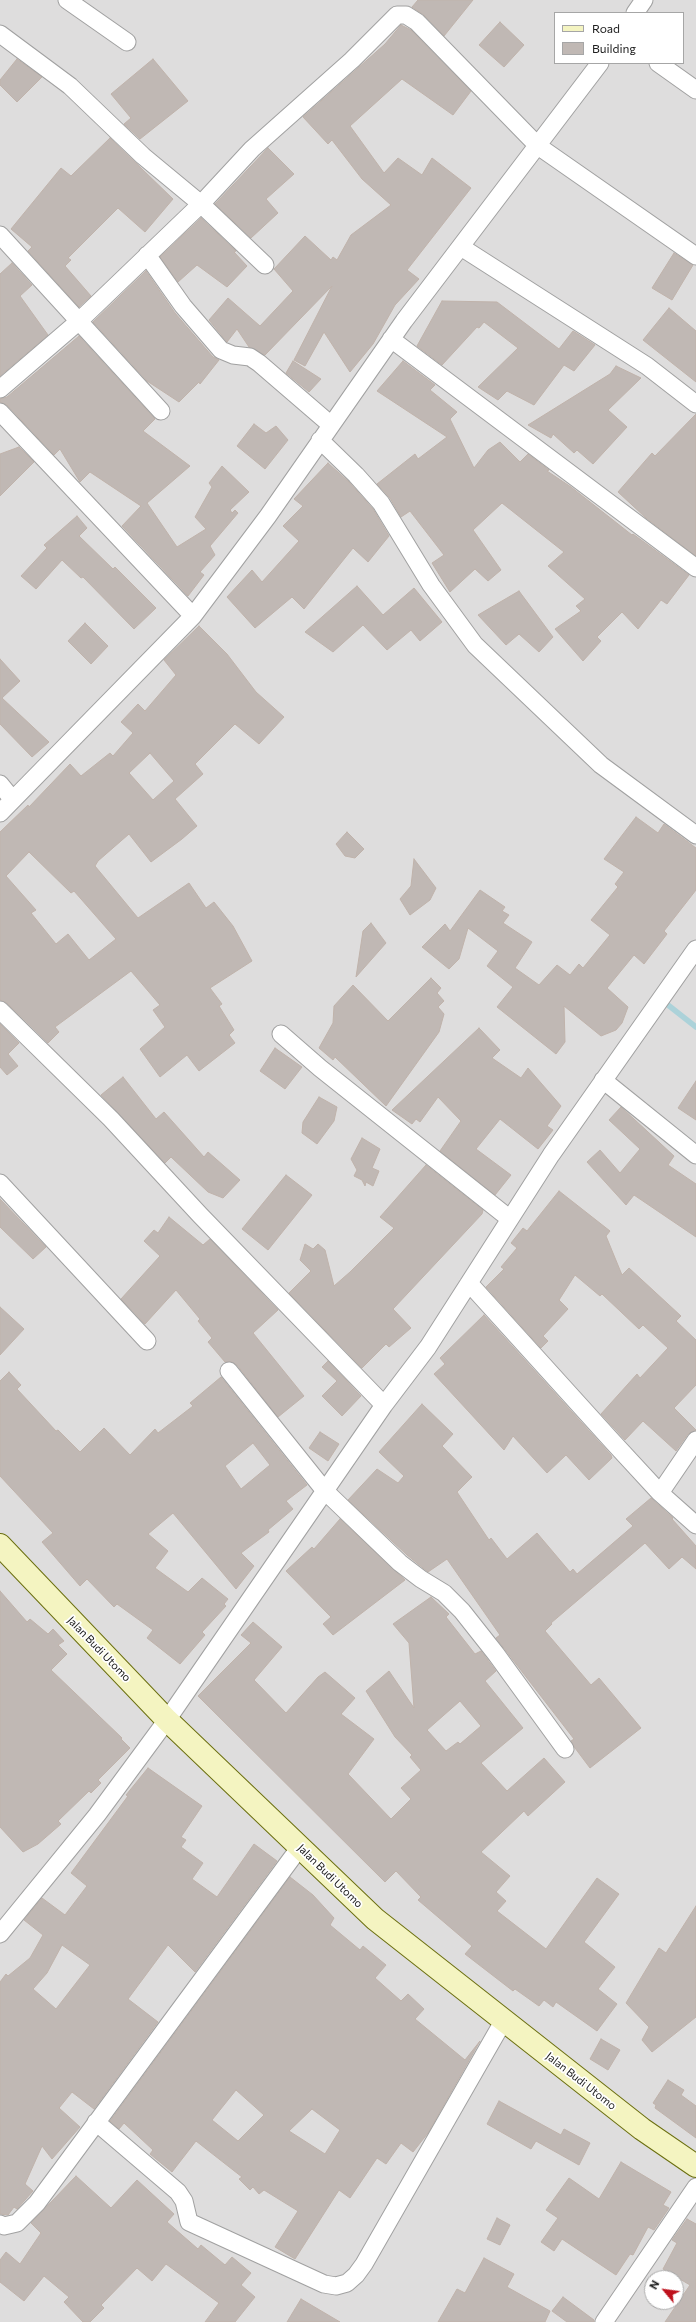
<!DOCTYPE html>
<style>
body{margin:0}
#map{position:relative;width:696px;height:2322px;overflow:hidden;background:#f0ede8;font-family:Commissioner,sans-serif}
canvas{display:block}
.legend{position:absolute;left:554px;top:12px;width:130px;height:52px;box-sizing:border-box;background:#fff;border:1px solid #a6a6a6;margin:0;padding:5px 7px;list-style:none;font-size:12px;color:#202020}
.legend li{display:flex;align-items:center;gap:8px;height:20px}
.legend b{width:20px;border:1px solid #a6a6a6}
.north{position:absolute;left:644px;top:2270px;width:40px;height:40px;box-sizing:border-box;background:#fff;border:1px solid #a6a6a6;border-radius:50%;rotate:299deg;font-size:11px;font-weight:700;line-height:16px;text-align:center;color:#202020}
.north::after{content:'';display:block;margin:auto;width:14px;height:18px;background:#be121d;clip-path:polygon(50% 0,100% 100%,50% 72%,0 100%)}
</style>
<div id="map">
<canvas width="696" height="2322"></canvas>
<ul class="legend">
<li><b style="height:5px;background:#f4f4c1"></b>Road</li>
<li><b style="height:11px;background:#c0b8b4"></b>Building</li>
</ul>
<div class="north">N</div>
</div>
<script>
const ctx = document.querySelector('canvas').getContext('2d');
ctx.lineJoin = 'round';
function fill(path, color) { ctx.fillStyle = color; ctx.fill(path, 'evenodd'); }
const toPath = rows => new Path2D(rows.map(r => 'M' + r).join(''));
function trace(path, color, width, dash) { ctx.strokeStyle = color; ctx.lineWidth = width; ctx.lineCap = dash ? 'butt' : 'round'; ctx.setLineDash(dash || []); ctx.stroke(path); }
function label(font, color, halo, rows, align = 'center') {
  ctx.font = font + ' Commissioner,sans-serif'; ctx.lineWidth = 3.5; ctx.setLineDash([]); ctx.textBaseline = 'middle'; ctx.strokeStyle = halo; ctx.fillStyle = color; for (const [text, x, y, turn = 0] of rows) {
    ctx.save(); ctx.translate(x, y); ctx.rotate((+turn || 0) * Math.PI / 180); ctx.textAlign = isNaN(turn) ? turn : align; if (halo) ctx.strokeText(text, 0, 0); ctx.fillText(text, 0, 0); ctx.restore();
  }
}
const residential = toPath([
 [0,0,696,0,696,2322,0,2322],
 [555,13,683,13,683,63,555,63],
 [652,2278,676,2278,676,2302,652,2302]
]);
const stream = toPath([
 [668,1005,696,1027]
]);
const building = toPath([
 [418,0,473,0,444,36,424,15,412,7,418,0],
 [500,22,524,45,504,67,479,45,500,22],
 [401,25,411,30,471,91,453,115,402,79,350,126,384,173,398,158,422,175,432,158,471,188,407,270,419,279,395,305,373,344,350,372,324,332,305,366,294,360,332,286,265,355,249,347,237,329,227,342,209,320,228,298,260,326,293,291,274,269,305,236,331,260,333,257,337,260,351,235,391,205,362,179,332,140,328,144,303,117,385,44,401,25],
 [17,59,42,77,17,102,0,85,0,80,17,59],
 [153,59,188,101,140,139,124,124,131,118,111,94,153,59],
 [110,138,173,199,145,232,118,208,68,258,71,260,65,266,91,296,79,307,28,251,32,247,11,229,61,168,71,176,110,138],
 [268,148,294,174,266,199,278,213,251,238,215,204,268,148],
 [201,218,236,251,234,252,247,266,227,287,197,265,178,282,160,257,201,218],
 [674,253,693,265,672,300,652,288,674,253],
 [12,263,32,285,20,296,48,335,0,376,0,274,12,263],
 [146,271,175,313,213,357,219,360,200,384,199,382,179,402,147,381,93,322,146,271],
 [442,301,497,302,559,349,573,331,595,345,574,371,564,365,534,405,507,391,498,400,478,387,518,348,484,322,479,328,477,327,442,365,417,346,442,301],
 [669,308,696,331,696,382,643,340,669,308],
 [79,336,155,419,143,431,190,466,147,503,177,547,206,529,195,517,212,487,209,483,222,466,249,492,230,510,232,513,235,510,238,513,210,546,215,555,200,572,204,575,188,596,122,526,141,506,90,472,80,482,60,449,54,455,7,405,0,402,0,399,7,397,79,336],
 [293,361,321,379,309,392,286,373,293,361],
 [403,361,435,385,430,390,457,412,450,419,474,468,488,450,500,442,520,462,528,454,549,470,547,471,571,487,632,535,633,534,689,575,667,604,661,600,638,629,622,612,597,637,601,641,583,661,555,629,581,611,576,606,585,599,548,566,564,552,502,503,473,530,501,570,488,581,475,569,450,592,432,563,444,555,410,511,401,517,390,498,377,484,415,454,418,459,447,437,377,391,403,361],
 [616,366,641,378,608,410,627,427,593,464,577,450,574,453,553,434,551,438,528,425,610,374,616,366],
 [696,414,696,556,646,518,618,492,652,453,655,456,696,414],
 [254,424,266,433,276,426,288,440,265,469,237,446,254,424],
 [19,447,34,462,0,496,0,454,19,447],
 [328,463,349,482,373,509,389,536,368,562,353,548,304,609,292,597,255,628,227,597,252,570,262,582,299,541,283,526,303,506,294,499,328,463],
 [77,516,87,528,79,536,113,569,115,567,156,608,134,629,83,577,81,578,62,560,36,589,21,576,47,548,44,545,77,516],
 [357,586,383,615,414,588,442,622,420,641,411,630,387,650,363,625,333,652,305,632,357,586],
 [519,591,553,637,539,652,519,634,506,645,478,615,519,591],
 [85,623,108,646,91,664,68,641,85,623],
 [199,626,227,654,256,692,284,717,259,744,235,724,195,764,203,774,175,799,197,826,182,839,151,862,129,834,98,861,95,866,138,918,189,883,206,908,214,902,233,926,252,961,210,988,222,1004,219,1006,234,1030,229,1035,235,1043,199,1071,187,1055,160,1077,140,1049,165,1027,153,1010,160,1005,131,971,55,1027,59,1032,48,1043,7,1003,0,1000,0,832,28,805,29,807,70,764,81,776,110,753,113,756,133,733,121,722,138,704,145,711,176,675,164,660,199,626],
 [150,753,174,781,153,800,129,773,150,753],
 [29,852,71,893,74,891,116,939,89,960,68,934,56,944,31,913,36,910,6,876,29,852],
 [0,659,20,681,2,698,49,742,32,757,0,724,0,659],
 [636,817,658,833,664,824,696,848,696,890,664,931,667,934,644,964,634,955,607,988,628,1007,622,1023,616,1030,601,1036,564,1006,565,1042,556,1054,497,1007,513,987,487,966,498,951,468,928,459,959,449,969,422,947,445,924,450,931,480,890,505,907,502,911,509,915,503,923,532,942,515,968,539,985,557,965,570,975,579,964,583,968,610,935,591,920,618,887,615,884,624,872,604,859,636,817],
 [347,832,364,849,355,858,345,856,336,844,347,832],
 [414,859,436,888,430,900,410,915,400,899,411,886,414,859],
 [371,923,386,943,356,977,363,931,371,923],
 [431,978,441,988,437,993,444,1001,438,1007,444,1014,439,1032,386,1106,335,1057,333,1060,319,1048,333,1023,334,1006,353,985,388,1021,431,978],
 [0,1024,19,1043,8,1054,18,1066,7,1075,0,1067,0,1024],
 [479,1028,500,1050,492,1058,521,1078,528,1068,561,1106,547,1126,553,1130,538,1149,500,1119,476,1149,511,1175,495,1195,440,1151,461,1121,438,1097,420,1122,416,1119,412,1124,392,1110,479,1028],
 [275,1048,302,1067,285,1089,260,1071,275,1048],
 [123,1077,156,1119,164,1112,204,1157,208,1152,240,1180,223,1198,208,1192,171,1157,165,1163,101,1095,123,1077],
 [696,1081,696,1120,678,1108,696,1081],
 [319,1097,337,1107,334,1121,317,1144,302,1133,303,1122,319,1097],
 [621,1107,674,1156,668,1165,696,1184,696,1237,634,1195,626,1205,587,1162,600,1150,620,1173,640,1149,609,1120,621,1107],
 [362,1138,380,1149,372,1168,379,1171,373,1186,366,1182,365,1186,362,1180,354,1176,357,1170,351,1159,362,1138],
 [426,1165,483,1210,482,1214,393,1309,411,1328,389,1347,386,1344,362,1368,289,1293,311,1271,300,1260,305,1244,313,1249,318,1244,325,1250,334,1286,350,1272,394,1228,380,1217,426,1165],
 [286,1175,312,1195,268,1250,242,1229,286,1175],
 [559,1191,610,1231,606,1236,622,1275,629,1268,681,1316,676,1321,696,1340,696,1385,674,1408,696,1430,688,1434,676,1451,643,1421,625,1440,601,1414,637,1374,640,1378,668,1348,643,1325,639,1329,602,1294,600,1296,575,1275,559,1300,568,1309,543,1336,548,1341,541,1348,486,1287,504,1269,501,1267,517,1248,511,1243,523,1228,527,1231,559,1191],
 [0,1199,46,1247,33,1259,0,1227,0,1199],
 [169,1217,203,1245,210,1239,278,1310,253,1333,304,1396,278,1417,237,1365,232,1362,225,1362,208,1342,212,1338,198,1321,200,1319,176,1290,145,1324,121,1299,160,1256,144,1241,154,1230,158,1233,169,1217],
 [0,1307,24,1329,0,1355,0,1307],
 [484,1315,611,1455,612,1458,589,1480,566,1455,547,1473,513,1436,504,1450,434,1374,445,1364,440,1358,484,1315],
 [328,1361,361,1396,342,1416,322,1396,337,1381,322,1367,328,1361],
 [9,1372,21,1385,17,1389,56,1431,58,1430,80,1452,104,1428,130,1455,155,1429,158,1433,193,1406,190,1403,221,1377,307,1485,286,1501,293,1509,268,1530,269,1532,241,1553,254,1566,236,1589,173,1513,148,1534,168,1551,155,1568,188,1592,202,1578,228,1599,224,1604,226,1606,202,1632,205,1635,180,1664,147,1638,153,1630,117,1604,114,1607,87,1579,80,1586,42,1542,53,1533,0,1476,0,1381,9,1372],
 [253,1443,270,1465,241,1489,225,1466,253,1443],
 [422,1404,453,1434,442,1446,472,1477,457,1492,489,1540,491,1538,507,1559,537,1533,570,1572,573,1569,577,1574,633,1526,626,1519,651,1498,673,1518,672,1519,696,1546,696,1569,682,1557,669,1569,645,1543,551,1623,552,1624,545,1631,591,1685,599,1678,641,1728,590,1768,575,1748,571,1741,574,1739,496,1638,500,1635,447,1559,428,1572,407,1555,348,1500,377,1469,398,1483,404,1476,379,1452,422,1404],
 [320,1432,339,1444,328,1461,309,1448,320,1432],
 [340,1519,405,1580,333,1635,323,1624,331,1617,286,1571,312,1547,314,1549,340,1519],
 [0,1591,27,1622,30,1619,48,1634,53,1629,64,1641,58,1645,67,1654,51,1670,122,1738,121,1739,130,1748,98,1780,101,1783,91,1793,89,1791,58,1821,61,1824,38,1844,23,1852,0,1827,0,1591],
 [431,1597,449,1614,446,1617,475,1654,481,1651,496,1671,485,1681,523,1728,481,1763,507,1791,544,1758,565,1782,528,1816,524,1811,481,1852,510,1876,496,1892,506,1901,497,1911,546,1949,597,1878,619,1894,584,1942,615,1967,598,1989,617,2004,597,2031,556,2002,553,2007,544,2000,539,2006,515,1989,513,1991,465,1954,472,1946,418,1900,421,1897,396,1871,385,1882,198,1696,251,1643,241,1635,253,1622,282,1647,254,1680,286,1713,318,1677,325,1672,355,1698,341,1714,374,1739,348,1774,391,1819,411,1799,401,1788,421,1770,410,1757,412,1755,395,1737,366,1691,389,1671,414,1708,409,1643,393,1624,431,1597],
 [460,1701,481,1726,460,1744,458,1742,446,1751,427,1730,460,1701],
 [148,1768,202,1806,181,1837,186,1840,181,1847,203,1863,192,1879,217,1897,254,1844,277,1861,195,1972,168,1945,128,1999,158,2022,94,2109,72,2092,59,2108,80,2127,52,2159,42,2146,25,2184,33,2191,17,2209,14,2207,8,2215,0,2214,0,1982,6,1974,8,1976,30,1958,43,1935,24,1920,42,1898,65,1915,87,1886,71,1873,128,1796,126,1795,148,1768],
 [62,1945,90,1965,56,2009,33,1989,47,1973,62,1945],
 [290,1877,313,1895,334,1918,330,1925,360,1950,363,1946,386,1965,375,1978,401,2001,408,1994,424,2009,415,2019,465,2060,480,2041,428,2133,413,2152,401,2143,386,2164,377,2158,350,2198,339,2190,295,2259,275,2247,298,2211,264,2190,259,2194,253,2187,250,2190,239,2179,242,2177,196,2141,172,2172,150,2154,153,2150,124,2123,119,2129,110,2121,290,1877],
 [236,2090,264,2115,238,2141,212,2120,236,2090],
 [312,2109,340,2130,325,2154,289,2131,312,2109],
 [696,1906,696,2017,652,2052,642,2040,649,2027,626,2003,659,1948,666,1953,696,1906],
 [601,2039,620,2050,608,2070,590,2059,601,2039],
 [668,2080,684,2090,681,2095,696,2106,696,2138,655,2108,656,2105,653,2103,668,2080],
 [499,2101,561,2135,564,2129,590,2143,579,2165,536,2141,531,2149,487,2124,499,2101],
 [621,2162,671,2192,663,2205,669,2208,654,2230,648,2227,633,2255,630,2254,616,2275,562,2239,554,2251,541,2242,558,2218,546,2210,569,2178,599,2199,621,2162],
 [76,2176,111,2208,137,2180,174,2214,167,2222,198,2249,201,2245,225,2265,232,2257,251,2273,241,2285,255,2297,235,2322,205,2322,219,2303,166,2264,152,2281,137,2268,101,2305,104,2308,90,2322,83,2322,64,2302,69,2297,44,2276,24,2301,0,2282,0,2260,6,2252,20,2264,41,2233,31,2223,76,2176],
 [497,2218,510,2225,500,2245,487,2239,497,2218],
 [687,2219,696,2224,696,2322,665,2322,690,2285,663,2269,677,2243,672,2240,687,2219],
 [484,2258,514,2274,507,2287,550,2311,545,2322,438,2322,457,2289,465,2293,484,2258],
 [563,2297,594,2320,594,2322,567,2322,552,2311,563,2297],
 [301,2299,340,2322,287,2322,301,2299]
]);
const street = toPath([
 [67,0,127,42],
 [635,13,644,0],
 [0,34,70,86,143,156,201,204,265,265],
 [658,63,696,90],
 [0,235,161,411],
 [461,247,647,366,696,404],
 [147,255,183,306,221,350,233,355,250,357,259,363,331,425],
 [391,339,696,568],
 [0,389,78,322,201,204,252,149,352,60,397,15,406,15,417,22,538,146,696,256],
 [0,412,193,616],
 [320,440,356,475,381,503,431,585,475,645,601,765,696,835],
 [0,784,13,800],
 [0,813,193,616,268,516,404,321,600,63],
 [0,1010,111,1119,200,1215,384,1405],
 [281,1034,320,1068,510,1219],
 [603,1080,696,1155],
 [0,1183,147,1341],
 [469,1283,612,1441,660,1493,696,1525],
 [229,1371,325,1491,400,1563,421,1579,444,1593,462,1611,496,1654,565,1749],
 [660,1493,696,1440],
 [0,1934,97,1815,167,1720,384,1405,428,1347,551,1155,696,949],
 [96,2122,178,2192,184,2201,189,2222,324,2284,336,2286,347,2283,356,2275,364,2264,504,2020],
 [0,2224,4,2226,17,2223,37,2203,300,1847],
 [604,2322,696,2187]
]);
const secondary = toPath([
 [0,1545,167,1720,375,1919,642,2129,696,2166]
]);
const streetNames = [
 ["Jalan Budi Utomo",99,1649,46],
 ["Jalan Budi Utomo",330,1876,44],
 ["Jalan Budi Utomo",581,2081,38]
];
fill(residential, '#dedddd');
trace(stream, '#acd2d9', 5.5);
fill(building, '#c0b8b4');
trace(building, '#c0b3ab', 1);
trace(street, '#a1a1a1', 19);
trace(secondary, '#6b6f0f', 24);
trace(street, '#fff', 17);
trace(secondary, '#f4f4c1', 22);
label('11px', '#202020', '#fff', streetNames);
</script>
